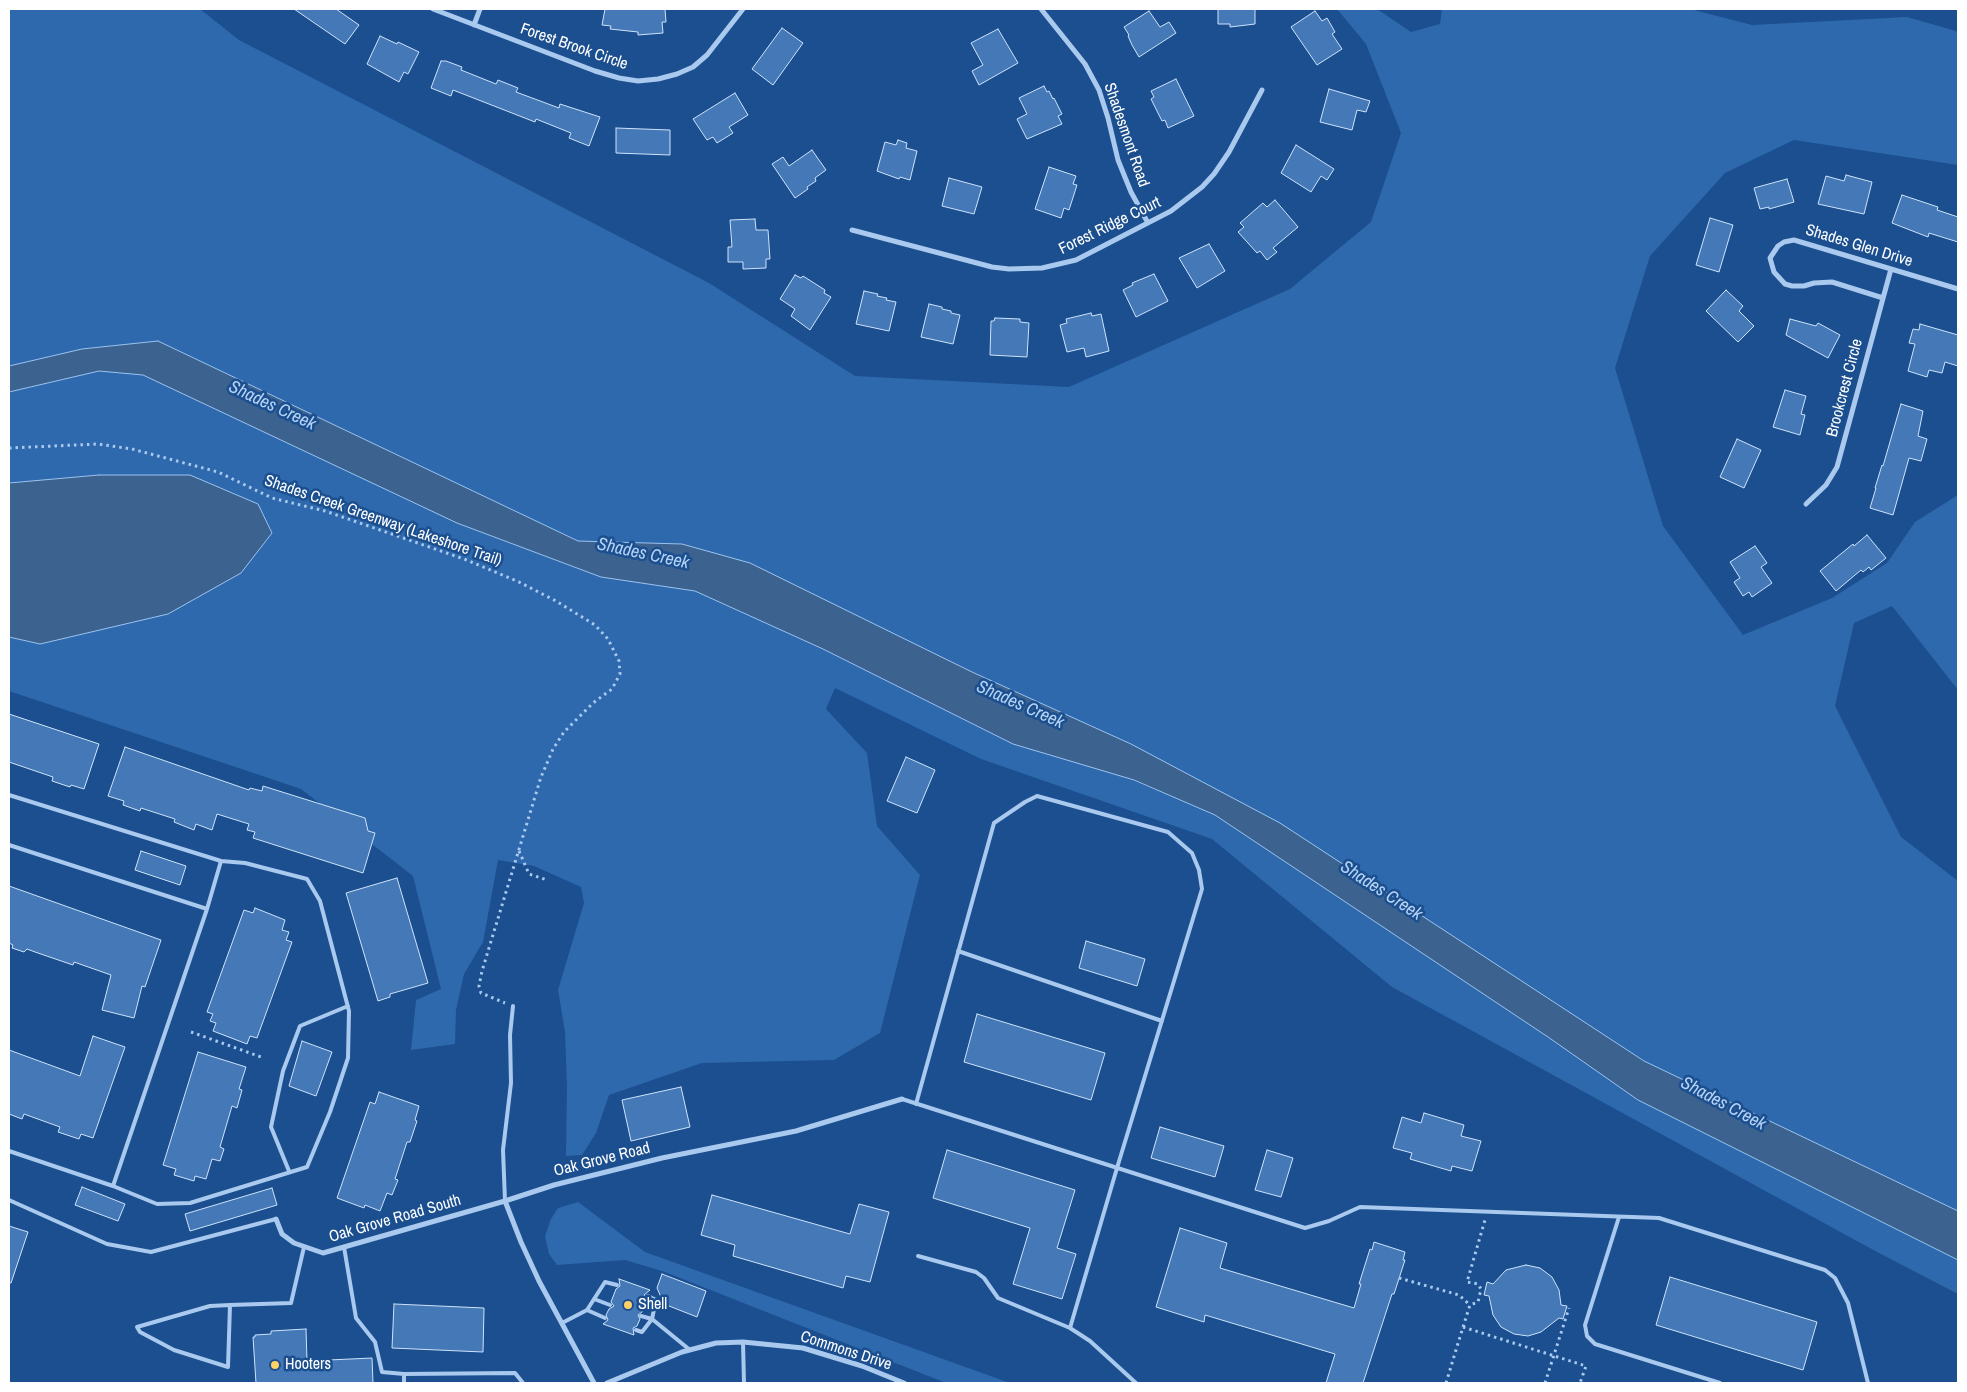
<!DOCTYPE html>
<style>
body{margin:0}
#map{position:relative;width:1967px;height:1392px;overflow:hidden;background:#1b4f8f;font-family:"Archivo Narrow",sans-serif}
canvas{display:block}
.frame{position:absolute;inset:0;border:10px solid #fff;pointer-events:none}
</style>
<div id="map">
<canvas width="1967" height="1392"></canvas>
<div class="frame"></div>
</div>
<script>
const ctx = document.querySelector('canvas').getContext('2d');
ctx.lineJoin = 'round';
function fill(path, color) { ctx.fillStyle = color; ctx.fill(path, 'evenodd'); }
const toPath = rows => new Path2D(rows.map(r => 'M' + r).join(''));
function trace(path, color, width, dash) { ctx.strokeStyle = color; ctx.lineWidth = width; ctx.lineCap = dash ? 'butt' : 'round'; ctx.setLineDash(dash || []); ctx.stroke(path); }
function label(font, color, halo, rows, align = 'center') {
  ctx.font = font + ' "Archivo Narrow",sans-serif'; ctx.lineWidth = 5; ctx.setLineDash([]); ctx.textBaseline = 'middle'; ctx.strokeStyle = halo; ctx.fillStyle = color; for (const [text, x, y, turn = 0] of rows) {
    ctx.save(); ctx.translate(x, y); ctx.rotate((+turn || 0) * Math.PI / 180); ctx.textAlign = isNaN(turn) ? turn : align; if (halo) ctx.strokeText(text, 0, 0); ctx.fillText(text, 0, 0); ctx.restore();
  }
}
const green = toPath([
 [9,9,200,9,239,40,709,283,855,376,1069,387,1290,289,1371,222,1401,133,1366,44,1337,9,1377,9,1411,32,1440,24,1442,9,1690,9,1752,25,1907,17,1956,31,1958,33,1958,165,1794,140,1725,173,1650,256,1615,368,1663,526,1743,635,1832,598,1887,563,1915,522,1958,495,1958,690,1892,606,1854,623,1835,706,1901,837,1958,881,1958,1211,1644,1061,1452,937,1131,744,972,672,682,544,578,541,158,341,82,349,9,366],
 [99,371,143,374,457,523,601,577,695,591,823,649,1215,815,1548,1037,1638,1100,1958,1260,1958,1294,1877,1252,1392,987,1212,839,981,759,835,688,826,709,867,753,877,826,920,875,880,1033,834,1060,702,1063,609,1095,596,1133,582,1155,566,1156,567,1087,565,1032,558,990,584,903,581,887,534,866,498,860,483,942,464,974,456,1010,455,1044,411,1050,416,1000,441,989,413,876,301,789,9,691,9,637,40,644,190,475,99,475,9,483,9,392],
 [578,1202,645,1252,1010,1383,946,1383,665,1272,625,1260,557,1265,549,1254,545,1236,551,1219,558,1208]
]);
const water = toPath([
 [158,341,578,541,682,544,750,563,972,672,1131,744,1280,823,1644,1061,1958,1211,1958,1260,1638,1100,1548,1037,1215,815,1134,780,1013,744,823,649,695,591,601,577,457,523,143,375,99,371,9,392,9,366,82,349,158,341],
 [99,475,190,475,258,504,272,533,241,573,168,614,40,644,9,637,9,483,99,475]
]);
const building = toPath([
 [294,9,336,9,359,25,345,44,294,9],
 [605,9,665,9,666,22,662,22,663,33,638,35,638,32,610,29,611,26,602,25,605,9],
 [1218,9,1255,9,1255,24,1230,27,1230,24,1218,24,1218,9],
 [1149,11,1160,27,1169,22,1176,33,1139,57,1132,45,1128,36,1129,35,1124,27,1149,11],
 [1315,11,1322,21,1327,18,1335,32,1332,34,1342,49,1317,65,1291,27,1315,11],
 [782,28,803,43,773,85,752,69,782,28],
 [998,29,1018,63,979,85,972,71,983,65,971,43,998,29],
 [380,36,397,44,398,42,419,52,408,74,404,72,399,82,367,64,380,36],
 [441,61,446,61,462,67,461,70,496,84,498,80,518,88,516,92,559,108,560,104,600,117,589,146,569,138,571,133,536,119,535,122,453,90,451,96,431,88,441,61],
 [1176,79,1194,116,1168,128,1165,120,1162,121,1151,99,1154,97,1151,91,1176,79],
 [1044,86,1047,92,1049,91,1053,99,1054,98,1062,114,1058,116,1062,124,1027,139,1017,119,1027,114,1019,98,1044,86],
 [1329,89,1370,101,1366,112,1357,110,1352,130,1320,122,1329,89],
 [735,93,748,115,729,127,733,133,717,143,713,137,707,140,693,119,735,93],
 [616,128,670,130,670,155,616,153,616,128],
 [898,140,907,143,906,148,917,151,910,180,900,177,899,179,877,171,885,142,896,145,898,140],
 [1296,145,1334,169,1327,180,1321,176,1311,192,1281,173,1296,145],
 [812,150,826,170,815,178,816,181,807,187,808,189,795,198,772,164,783,157,789,166,812,150],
 [1049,167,1076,176,1073,184,1077,185,1069,210,1064,208,1061,218,1035,209,1049,167],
 [1846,175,1872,182,1864,214,1818,204,1826,176,1844,181,1846,175],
 [949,178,982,187,974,214,942,206,949,178],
 [1787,179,1794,202,1769,209,1769,207,1760,209,1754,188,1787,179],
 [1902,195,1938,207,1937,210,1958,217,1958,242,1929,233,1928,237,1892,223,1902,195],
 [1275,200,1298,227,1273,248,1277,252,1267,260,1260,251,1257,253,1238,232,1244,227,1240,223,1256,209,1263,203,1267,207,1275,200],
 [1710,218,1733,225,1719,272,1696,265,1710,218],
 [755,219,756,230,768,230,770,259,766,259,766,268,743,269,743,262,728,262,728,247,732,247,730,220,755,219],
 [1209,244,1225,271,1197,288,1179,258,1209,244],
 [1154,274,1168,301,1136,317,1123,290,1133,285,1132,283,1154,274],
 [795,275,801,278,803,276,825,290,824,293,831,297,810,330,791,316,795,309,780,299,795,275],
 [1726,290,1743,306,1739,311,1754,326,1738,342,1706,311,1726,290],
 [864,291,878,294,877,296,887,298,886,300,896,302,889,331,856,324,864,291],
 [929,304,942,307,942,309,951,311,951,313,960,315,953,344,921,337,929,304],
 [1091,313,1092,316,1101,314,1109,351,1086,357,1084,348,1067,352,1060,325,1067,323,1066,319,1091,313],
 [995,318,1020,319,1020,322,1029,323,1027,357,990,355,991,321,994,321,995,318],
 [1790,319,1816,326,1818,323,1840,335,1828,358,1786,335,1790,319],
 [1920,324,1958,335,1958,366,1945,362,1942,373,1929,370,1927,377,1908,371,1915,344,1909,343,1913,329,1919,330,1920,324],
 [1785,390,1806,396,1801,414,1805,415,1800,435,1773,427,1785,390],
 [1901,404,1923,411,1918,436,1927,439,1921,461,1909,458,1893,515,1870,508,1876,488,1875,488,1882,465,1883,466,1901,404],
 [1737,439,1761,450,1744,488,1720,477,1737,439],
 [1867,535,1886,558,1871,570,1869,567,1863,572,1861,570,1836,591,1820,571,1853,544,1854,546,1867,535],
 [1755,546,1767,563,1761,567,1772,583,1752,597,1749,592,1743,596,1734,582,1740,578,1730,562,1755,546],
 [9,714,99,744,84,789,71,785,70,787,52,781,53,777,9,762,9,714],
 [125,747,249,790,250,788,262,791,263,786,365,818,368,831,375,833,363,873,253,838,255,832,247,830,249,824,217,814,212,830,196,824,194,830,174,822,175,819,141,808,140,811,123,805,124,801,108,796,125,747],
 [906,757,935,770,917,813,887,801,906,757],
 [141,851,186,866,180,885,135,870,141,851],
 [397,878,428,983,390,994,390,997,378,1001,346,893,397,878],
 [9,886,161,940,145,987,142,986,134,1018,102,1010,111,975,74,962,73,965,35,952,27,949,24,952,12,948,13,945,9,943,9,886],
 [255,908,285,920,282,930,289,932,286,940,292,942,257,1038,250,1036,247,1044,213,1031,216,1023,210,1021,213,1014,207,1012,244,910,253,913,255,908],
 [1086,941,1145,959,1137,986,1079,968,1086,941],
 [977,1014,1105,1053,1091,1100,964,1062,977,1014],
 [93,1036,125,1047,93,1138,81,1134,79,1139,58,1132,60,1127,24,1114,22,1119,9,1114,9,1050,80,1076,93,1036],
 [302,1041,332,1052,316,1096,289,1086,302,1041],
 [198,1052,246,1067,239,1089,242,1090,237,1108,232,1106,220,1147,224,1149,220,1161,212,1159,206,1179,195,1176,194,1181,174,1175,176,1169,163,1165,198,1052],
 [681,1087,690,1127,631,1141,622,1100,681,1087],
 [379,1092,419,1106,415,1120,417,1121,410,1142,407,1142,395,1179,398,1180,392,1195,387,1193,380,1211,365,1205,364,1208,337,1198,370,1102,375,1104,379,1092],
 [1424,1113,1464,1125,1461,1136,1481,1141,1472,1171,1452,1166,1451,1171,1410,1159,1412,1153,1393,1148,1402,1117,1421,1123,1424,1113],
 [1160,1127,1224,1146,1215,1177,1151,1158,1160,1127],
 [947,1150,1075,1190,1057,1248,1076,1254,1062,1299,1013,1284,1030,1228,933,1198,947,1150],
 [1267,1150,1293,1158,1281,1197,1255,1190,1267,1150],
 [82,1187,125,1204,118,1221,75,1205,82,1187],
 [272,1188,277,1205,190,1231,185,1214,272,1188],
 [712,1195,850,1234,859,1204,889,1212,870,1282,846,1276,843,1288,733,1256,735,1245,701,1235,712,1195],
 [9,1226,28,1232,11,1283,9,1283,9,1226],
 [1180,1228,1227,1243,1220,1268,1354,1308,1361,1284,1359,1284,1370,1249,1372,1250,1374,1242,1405,1252,1403,1260,1405,1260,1394,1294,1392,1294,1363,1383,1326,1383,1335,1354,1205,1315,1204,1322,1156,1307,1180,1228],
 [1526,1265,1540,1268,1552,1277,1559,1290,1561,1305,1567,1306,1563,1319,1559,1318,1541,1332,1528,1336,1514,1334,1501,1327,1493,1315,1489,1296,1484,1295,1487,1282,1493,1284,1506,1270,1526,1265],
 [662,1274,706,1291,697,1317,664,1304,657,1288,662,1274],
 [1670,1277,1817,1322,1803,1370,1656,1325,1670,1277],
 [619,1279,650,1290,644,1295,647,1300,642,1312,638,1315,640,1319,637,1326,633,1328,634,1335,603,1324,608,1320,606,1315,609,1309,614,1306,611,1302,616,1289,620,1286,619,1279],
 [394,1304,484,1308,483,1352,392,1348,394,1304],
 [306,1329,307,1361,372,1358,373,1383,256,1383,253,1337,255,1337,255,1335,271,1334,271,1331,306,1329]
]);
const path = toPath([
 [9,448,98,444,132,449,218,472,272,498,325,511,464,559,519,582,556,601,595,625,608,639,619,661,620,674,612,689,593,703,564,732,553,749,541,777,482,971,479,986,481,993,505,1003],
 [519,851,529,874,547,880],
 [191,1032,264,1058],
 [1399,1278,1459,1295,1470,1305],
 [1463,1327,1470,1305,1478,1302,1481,1289,1478,1284,1467,1282,1485,1220],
 [1446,1383,1463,1327,1586,1366,1580,1383],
 [1545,1383,1569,1308]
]);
const lane = toPath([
 [9,795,221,861],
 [9,845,207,909],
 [221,861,245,863,307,879,320,901,349,1011,348,1058,330,1112,307,1167,190,1203,157,1204,113,1186,207,909,221,861],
 [958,951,1162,1021],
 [902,1099,1305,1228,1329,1221,1360,1207,1659,1218,1825,1270,1835,1278,1848,1303,1868,1383],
 [916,1104,994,823,1025,802,1037,796,1168,832,1192,853,1199,870,1202,889,1117,1168,1070,1328,1090,1341,1136,1383],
 [9,1151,113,1186],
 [289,1171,271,1127,283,1071,300,1026,348,1006],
 [9,1200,107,1244,151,1252,276,1219],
 [505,1201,503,1150,511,1083,510,1035,513,1006],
 [1619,1217,1585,1325,1587,1336,1595,1344,1720,1383],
 [344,1247,356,1318,375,1342,382,1372,404,1374,404,1383],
 [918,1256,976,1272,984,1278,998,1298,1070,1328],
 [594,1299,610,1305],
 [230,1305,228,1367,174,1350,140,1332,137,1327,210,1306,230,1305,291,1303,304,1247],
 [587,1310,605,1282,617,1285],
 [641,1316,652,1319,656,1300,648,1296],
 [562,1323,587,1310,605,1318],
 [636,1330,642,1332,652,1319,690,1350],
 [743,1342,744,1383],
 [404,1374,515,1373,523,1383]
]);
const street = toPath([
 [433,9,595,71,619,78,638,81,658,79,677,74,693,67,707,55,743,9],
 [1041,9,1085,64,1099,90,1108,118,1118,160,1131,192,1148,223],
 [474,25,480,9],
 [852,230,992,267,1009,269,1042,268,1076,260,1171,211,1202,187,1214,174,1229,152,1262,90],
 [1883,298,1832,282,1814,283,1804,286,1792,286,1785,284,1774,272,1770,258,1778,246,1784,242,1794,240,1958,289],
 [1806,504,1826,485,1837,467,1891,269],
 [505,1201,521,1242,539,1281,594,1383],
 [276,1219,282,1234,294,1243,323,1253,505,1201,554,1185,662,1158,796,1131,902,1099],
 [607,1383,682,1352,716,1343,743,1342,803,1348,862,1366,904,1383]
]);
const markers = [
 [628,1305,5,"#ffd166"],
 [275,1365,5,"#ffd166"]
];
const streetNames = [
 ["Forest Brook Circle",574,47,19],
 ["Shadesmont Road",1126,135,71],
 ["Forest Ridge Court",1110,226,-26],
 ["Shades Glen Drive",1859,246,17],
 ["Brookcrest Circle",1845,388,-75],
 ["Shades Creek Greenway (Lakeshore Trail)",383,521,19],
 ["Oak Grove Road",602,1160,-14],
 ["Oak Grove Road South",395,1219,-16],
 ["Commons Drive",846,1351,18]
];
const poiNames = [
 ["Shell",638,1305],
 ["Hooters",285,1365]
];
const waterNames = [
 ["Shades Creek",272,406,25],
 ["Shades Creek",643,554,12],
 ["Shades Creek",1020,705,24],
 ["Shades Creek",1381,891,33],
 ["Shades Creek",1723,1104,28]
];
fill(green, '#2e69ad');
fill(water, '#3c6290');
trace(water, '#9cc4f0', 1);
fill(building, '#4478b7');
trace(building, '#cfe3fa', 1);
trace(path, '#a9c9ee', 3, [2.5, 4]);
trace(lane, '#a9c9ee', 4);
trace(street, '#a9c9ee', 5);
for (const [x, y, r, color] of markers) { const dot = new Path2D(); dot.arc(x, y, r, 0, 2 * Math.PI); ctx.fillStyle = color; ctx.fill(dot); trace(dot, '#1b4f8f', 2); }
label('16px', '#fff', '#1b4f8f', streetNames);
label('16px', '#fff', '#1b4f8f', poiNames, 'left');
label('italic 18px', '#b5d3f5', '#1b4f8f', waterNames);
</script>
